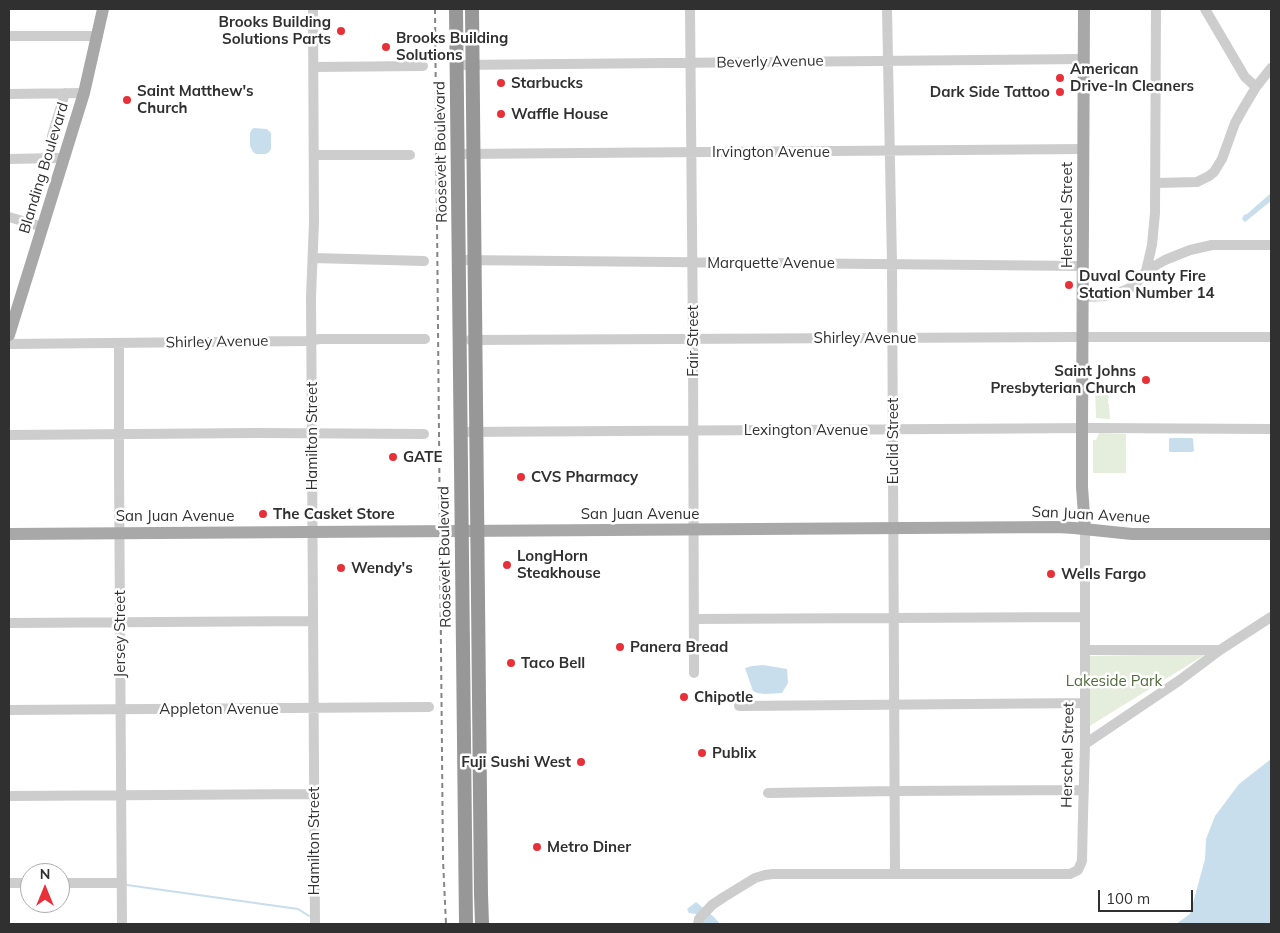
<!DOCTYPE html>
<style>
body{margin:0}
#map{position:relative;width:1280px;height:933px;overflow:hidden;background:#fff;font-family:Mulish,sans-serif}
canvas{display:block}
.frame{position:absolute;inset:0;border:10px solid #303030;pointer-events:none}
.north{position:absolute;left:20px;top:863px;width:50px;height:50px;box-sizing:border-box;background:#fff;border:1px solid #acacac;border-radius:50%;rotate:0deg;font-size:14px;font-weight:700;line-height:20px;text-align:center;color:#303030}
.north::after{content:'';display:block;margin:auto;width:18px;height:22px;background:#e83039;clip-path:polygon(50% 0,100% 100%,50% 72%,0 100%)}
.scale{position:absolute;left:1098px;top:890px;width:95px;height:22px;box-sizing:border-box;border:2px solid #303030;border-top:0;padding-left:6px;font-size:15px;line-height:18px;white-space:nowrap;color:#303030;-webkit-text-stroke:4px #fff;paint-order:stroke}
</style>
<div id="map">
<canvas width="1280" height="933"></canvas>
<div class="frame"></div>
<div class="north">N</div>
<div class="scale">100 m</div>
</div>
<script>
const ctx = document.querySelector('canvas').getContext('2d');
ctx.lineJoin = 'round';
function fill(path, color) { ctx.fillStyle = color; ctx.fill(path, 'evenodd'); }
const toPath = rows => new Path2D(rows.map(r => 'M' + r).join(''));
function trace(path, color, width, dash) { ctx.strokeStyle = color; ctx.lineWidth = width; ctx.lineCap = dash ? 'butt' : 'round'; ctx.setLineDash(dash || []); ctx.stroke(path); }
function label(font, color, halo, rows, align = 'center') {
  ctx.font = font + ' Mulish,sans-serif'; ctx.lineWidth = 5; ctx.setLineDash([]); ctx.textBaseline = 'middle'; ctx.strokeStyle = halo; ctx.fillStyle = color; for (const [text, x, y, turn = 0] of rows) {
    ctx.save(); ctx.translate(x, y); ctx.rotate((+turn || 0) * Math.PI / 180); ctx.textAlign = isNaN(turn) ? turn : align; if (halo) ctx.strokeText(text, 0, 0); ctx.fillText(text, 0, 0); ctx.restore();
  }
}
const green = toPath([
 [1095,386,1109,386,1108,404,1109,404,1110,419,1096,418],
 [1099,433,1126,434,1126,473,1093,473,1093,440,1096,440],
 [1206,654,1088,727,1088,656]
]);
const water = toPath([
 [254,128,267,129,271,133,271,149,269,152,266,154,256,154,253,152,250,146,250,133,252,129],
 [1271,193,1271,201,1245,222,1242,219,1244,215,1247,214],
 [1170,438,1192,438,1193,439,1194,451,1192,452,1170,452,1169,451,1169,439],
 [763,665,787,669,788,683,782,693,765,694,757,693,753,691,745,668,752,666],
 [1271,759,1271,924,1176,924,1190,914,1205,859,1206,839,1215,816,1239,784],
 [696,902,714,917,720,924,704,924,696,914,689,913,687,909]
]);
const stream = toPath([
 [127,885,298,909,309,916]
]);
const minor = toPath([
 [313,9,314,222,311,297,315,924],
 [690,9,693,339,694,673],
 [887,9,892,264,895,874],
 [1205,9,1242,72,1245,77,1256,87],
 [9,36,98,36],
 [457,65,1084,59],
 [314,67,423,66],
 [9,94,84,93],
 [458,154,1084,149],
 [314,155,410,155],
 [51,158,52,136,65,93],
 [9,159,58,158],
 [1156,183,1197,182,1209,176,1214,172,1222,159,1235,123,1244,107,1256,87,1271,68],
 [9,217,43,227],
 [313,258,424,261],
 [459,260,1083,266],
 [1146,271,1152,245,1155,213,1156,9],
 [1083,297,1107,296,1118,293,1132,287,1142,277,1146,271,1165,260,1190,250,1212,245,1271,245],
 [470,340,1075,337,1271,337],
 [119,343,119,470,122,924],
 [9,344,306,341,320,339,425,339],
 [460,432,1095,428,1271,429],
 [9,435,258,433,424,434],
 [694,619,1085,617],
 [9,623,313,621],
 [1085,650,1220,650],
 [739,706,1085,703],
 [9,710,429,707],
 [1085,744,1180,680,1220,650,1271,617],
 [768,793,895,791,1084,790],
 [9,796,314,794],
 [9,883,30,883],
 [60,883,122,883],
 [698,924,699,919,712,905,724,897,755,878,765,875,773,874,1070,874,1078,870,1082,861,1083,816,1085,744,1085,529]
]);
const major = toPath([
 [1084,9,1082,428,1082,487,1085,529],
 [9,335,84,93,103,9],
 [9,534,1057,527,1074,528,1132,534,1271,534]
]);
const highway = toPath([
 [456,9,466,924],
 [472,9,481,894,482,924]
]);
const rail = toPath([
 [435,9,443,860,446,924]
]);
const markers = [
 [341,31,5,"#e83039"],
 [386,47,5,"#e83039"],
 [1060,78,5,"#e83039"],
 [501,83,5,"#e83039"],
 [1060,92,5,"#e83039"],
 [127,100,5,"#e83039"],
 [501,114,5,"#e83039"],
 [1069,285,5,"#e83039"],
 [1146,380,5,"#e83039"],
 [393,457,5,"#e83039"],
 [521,477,5,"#e83039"],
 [263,514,5,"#e83039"],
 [507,565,5,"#e83039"],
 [341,568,5,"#e83039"],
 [1051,574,5,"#e83039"],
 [620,647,5,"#e83039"],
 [511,663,5,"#e83039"],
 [684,697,5,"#e83039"],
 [702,753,5,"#e83039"],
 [581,762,5,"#e83039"],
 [537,847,5,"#e83039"]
];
const poiNames = [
 ["Brooks Building",331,22,"right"],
 ["Solutions Parts",331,39,"right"],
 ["Brooks Building",396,38],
 ["Solutions",396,55],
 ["American",1070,69],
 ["Drive-In Cleaners",1070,86],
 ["Starbucks",511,83],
 ["Saint Matthew's",137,91],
 ["Church",137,108],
 ["Dark Side Tattoo",1050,92,"right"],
 ["Waffle House",511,114],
 ["Duval County Fire",1079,276],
 ["Station Number 14",1079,293],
 ["Saint Johns",1136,371,"right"],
 ["Presbyterian Church",1136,388,"right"],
 ["GATE",403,457],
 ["CVS Pharmacy",531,477],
 ["The Casket Store",273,514],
 ["LongHorn",517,556],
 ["Steakhouse",517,573],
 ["Wendy's",351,568],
 ["Wells Fargo",1061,574],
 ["Panera Bread",630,647],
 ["Taco Bell",521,663],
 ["Chipotle",694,697],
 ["Publix",712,753],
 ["Fuji Sushi West",571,762,"right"],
 ["Metro Diner",547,847]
];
const streetNames = [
 ["Beverly Avenue",770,62,-1],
 ["Roosevelt Boulevard",441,152,-91],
 ["Irvington Avenue",771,152],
 ["Blanding Boulevard",44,168,-73],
 ["Herschel Street",1067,215,-90],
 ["Marquette Avenue",771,263],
 ["Shirley Avenue",865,338],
 ["Fair Street",693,341,-90],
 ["Shirley Avenue",217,342,-1],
 ["Lexington Avenue",806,430],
 ["Hamilton Street",312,436,-90],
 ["Euclid Street",893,441,-90],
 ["San Juan Avenue",640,514],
 ["San Juan Avenue",1091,515,3],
 ["San Juan Avenue",175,516],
 ["Roosevelt Boulevard",445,557,-91],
 ["Jersey Street",120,634,-90],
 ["Appleton Avenue",219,709],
 ["Herschel Street",1068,755,-89],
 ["Hamilton Street",314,841,-90]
];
const parkNames = [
 ["Lakeside Park",1114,681]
];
fill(green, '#e5eddd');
fill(water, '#c9deed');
trace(stream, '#c9deed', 2);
trace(minor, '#cdcdcd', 10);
trace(major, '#a8a8a8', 12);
trace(highway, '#979797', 14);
trace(rail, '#858585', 2, [5, 4]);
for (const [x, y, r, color] of markers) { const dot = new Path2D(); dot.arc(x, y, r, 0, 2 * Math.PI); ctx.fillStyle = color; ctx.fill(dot); trace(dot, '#fff', 2); }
label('bold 15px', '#303030', '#fff', poiNames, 'left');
label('15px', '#303030', '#fff', streetNames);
label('15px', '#516c3c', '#fff', parkNames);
</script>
